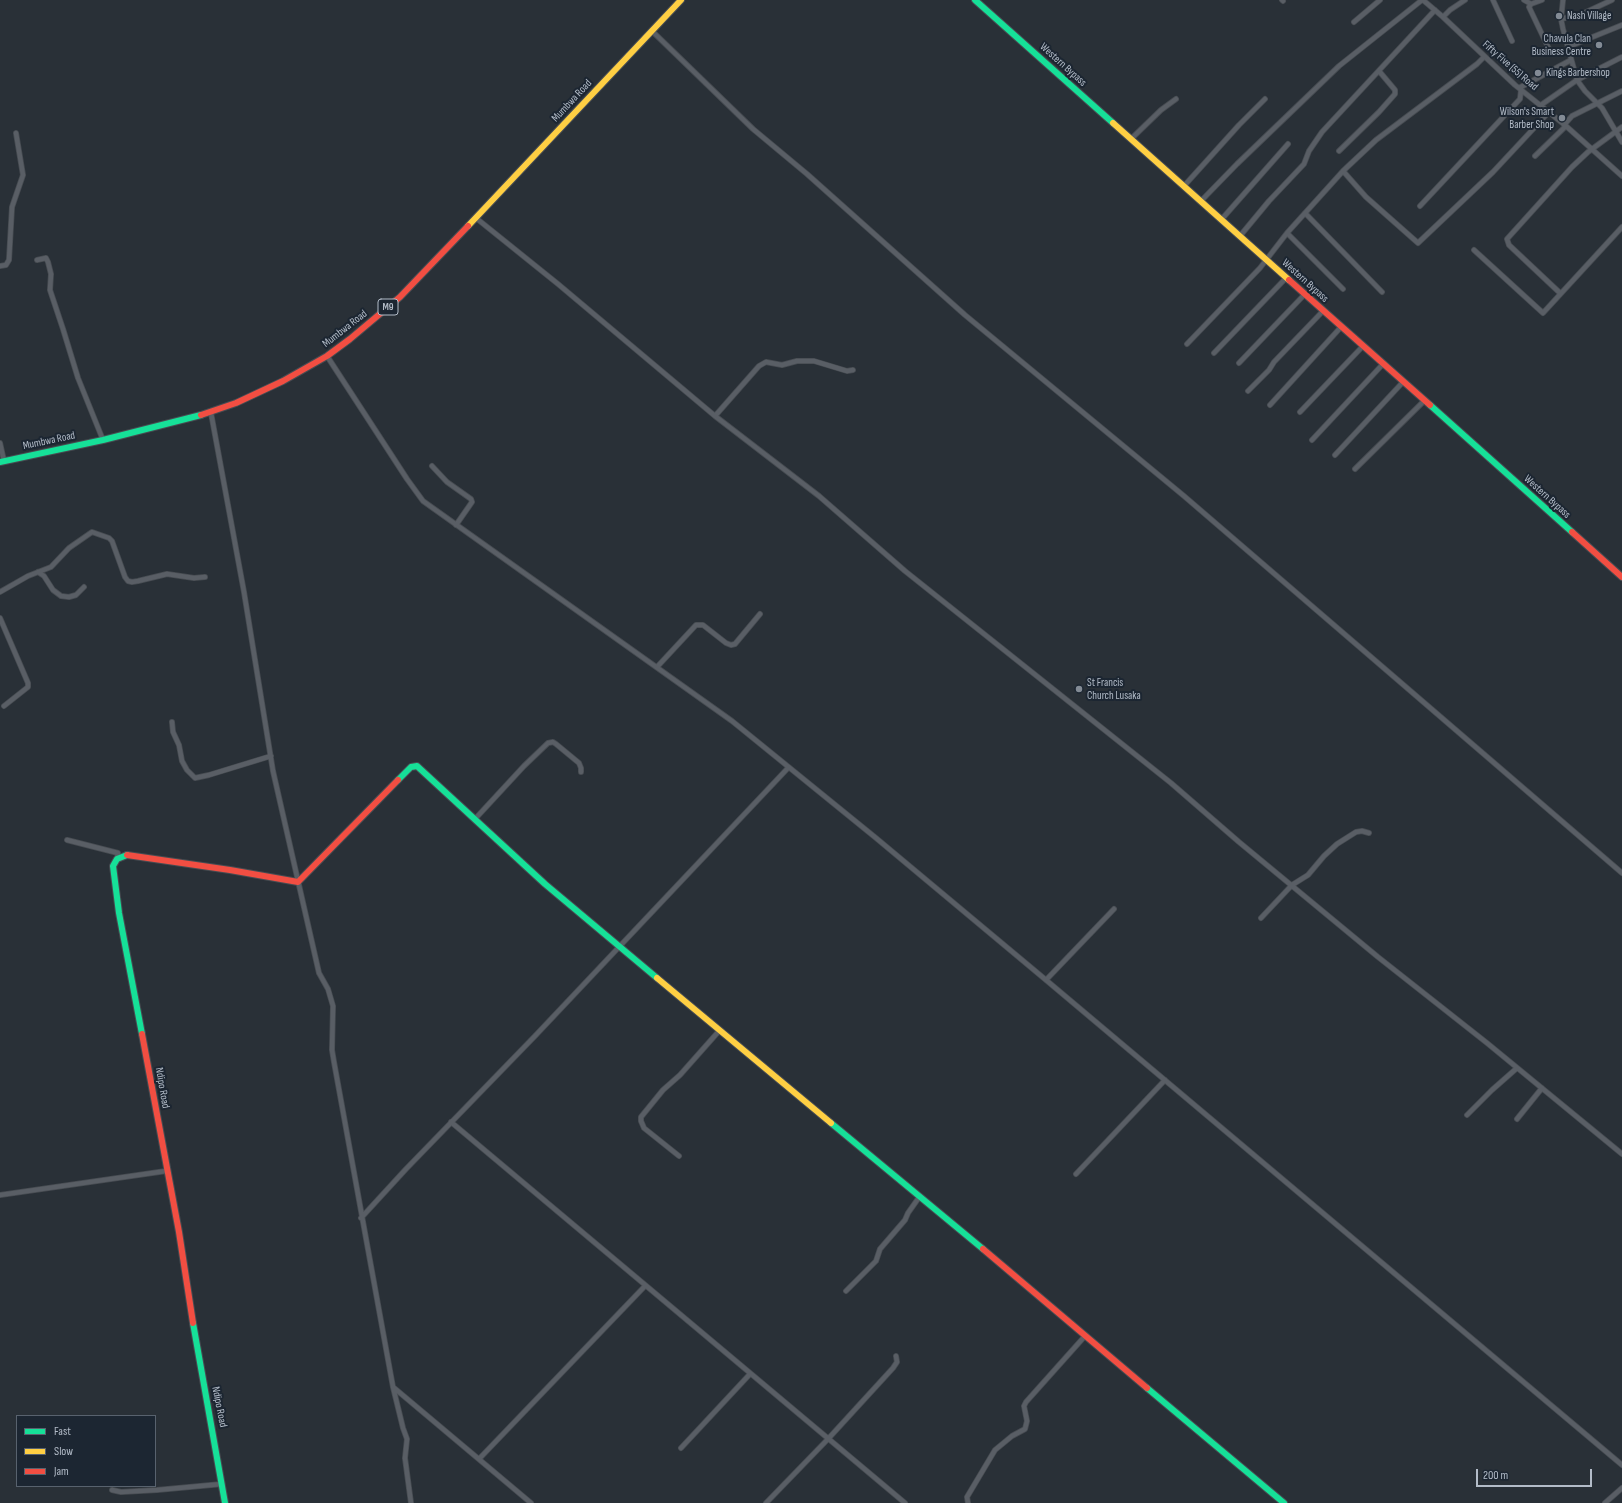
<!DOCTYPE html>
<style>
body{margin:0}
#map{position:relative;width:1622px;height:1503px;overflow:hidden;background:#293037;font-family:"Sofia Sans Condensed",sans-serif}
canvas{display:block}
.legend{position:absolute;left:16px;top:1415px;width:140px;height:72px;box-sizing:border-box;background:#1c2632;border:1px solid #58626e;margin:0;padding:5px 7px;list-style:none;font-size:12px;color:#b3bcc8}
.legend li{display:flex;align-items:center;gap:8px;height:20px}
.legend b{width:20px;border:1px solid #58626e}
.scale{position:absolute;left:1476px;top:1469px;width:116px;height:18px;box-sizing:border-box;border:2px solid #b3bcc8;border-top:0;padding-left:5px;font-size:12px;line-height:14px;white-space:nowrap;color:#b3bcc8;-webkit-text-stroke:3px #1c2632;paint-order:stroke}
</style>
<div id="map">
<canvas width="1622" height="1503"></canvas>
<ul class="legend">
<li><b style="height:5px;background:#16e098"></b>Fast</li>
<li><b style="height:5px;background:#ffcf43"></b>Slow</li>
<li><b style="height:5px;background:#f24e42"></b>Jam</li>
</ul>
<div class="scale">200 m</div>
</div>
<script>
const ctx = document.querySelector('canvas').getContext('2d');
ctx.lineJoin = 'round';
const toPath = rows => new Path2D(rows.map(r => 'M' + r).join(''));
function trace(path, color, width, dash) { ctx.strokeStyle = color; ctx.lineWidth = width; ctx.lineCap = dash ? 'butt' : 'round'; ctx.setLineDash(dash || []); ctx.stroke(path); }
function label(font, color, halo, rows, align = 'center') {
  ctx.font = font + ' "Sofia Sans Condensed",sans-serif'; ctx.lineWidth = 4; ctx.setLineDash([]); ctx.textBaseline = 'middle'; ctx.strokeStyle = halo; ctx.fillStyle = color; for (const [text, x, y, turn = 0] of rows) {
    ctx.save(); ctx.translate(x, y); ctx.rotate((+turn || 0) * Math.PI / 180); ctx.textAlign = isNaN(turn) ? turn : align; if (halo) ctx.strokeText(text, 0, 0); ctx.fillText(text, 0, 0); ctx.restore();
  }
}
const street = toPath([
 [1282,0,1283,1],
 [1423,0,1443,17,1515,85,1566,126,1622,176],
 [1493,0,1512,41],
 [1524,0,1531,4],
 [1542,0,1531,4,1529,7,1549,49],
 [1563,0,1561,19,1563,29,1577,80,1585,91,1602,108,1622,142],
 [1443,17,1450,10,1465,0],
 [1561,19,1582,14,1612,0],
 [1354,22,1380,0],
 [652,31,753,129,807,174,965,315,1184,496,1622,873],
 [1568,47,1622,25],
 [1484,57,1477,64,1376,140,1343,171,1366,197,1418,243,1493,172,1549,112],
 [1519,88,1571,60],
 [1541,105,1577,80,1622,57],
 [1564,125,1572,116,1622,91],
 [1131,139,1161,110,1176,99],
 [1339,151,1379,112,1395,94,1395,90,1379,71],
 [1535,156,1566,126],
 [1184,186,1239,125,1265,99],
 [1201,201,1237,164,1339,66,1422,0],
 [1420,206,1520,99,1521,90],
 [1305,213,1382,292],
 [476,218,558,284,715,416,819,496,905,571,1171,783,1239,842,1378,957,1487,1043,1622,1154],
 [1221,220,1288,144],
 [1287,233,1343,289],
 [1240,236,1269,201,1304,164,1309,151,1322,132,1435,10],
 [1474,250,1543,313,1622,227],
 [37,260,46,258,48,262,51,274,50,290,63,329,78,378,103,440],
 [0,266,6,265,9,260,12,207,23,175,16,133],
 [1560,293,1509,245,1507,239,1572,167,1588,152,1622,127],
 [1187,344,1260,268,1287,233,1343,171],
 [1214,353,1286,278],
 [327,356,407,479,423,501,732,721,876,838,1046,980,1622,1465],
 [1239,363,1305,294],
 [1248,391,1269,370,1274,362,1323,311],
 [1270,405,1341,327],
 [1300,412,1363,346],
 [211,413,244,592,273,771,319,973,328,989,333,1006,332,1050,334,1062,393,1387,531,1503],
 [715,416,759,366,766,362,782,365,797,361,814,361,847,371,853,370],
 [1312,440,1383,364],
 [0,443,4,461],
 [1335,455,1403,382],
 [432,466,447,482,471,499,472,502,456,525],
 [1355,469,1424,401],
 [38,572,44,576,53,590,61,596,69,597,76,595,84,587],
 [0,592,28,576,51,567,69,548,92,532,109,538,112,541,125,577,128,581,132,582,138,581,167,574,194,578,205,577],
 [0,618,28,683,28,687,4,706],
 [657,667,696,625,703,625,726,643,731,645,735,644,760,614],
 [172,722,173,732,179,745,182,761,187,770,195,778,209,775,271,756],
 [475,819,524,766,548,743,553,742,556,744,579,763,581,768,581,772],
 [67,840,118,853,117,859],
 [1261,918,1292,885,1308,875,1324,856,1337,844,1356,832,1362,831,1369,833],
 [1046,980,1114,909],
 [1467,1115,1492,1090,1517,1068],
 [1517,1119,1542,1088],
 [451,1122,905,1503],
 [679,1156,644,1128,641,1121,641,1117,663,1090,680,1075,719,1031],
 [1076,1174,1165,1080],
 [0,1195,166,1171],
 [361,1218,406,1169,535,1036,788,768],
 [846,1291,876,1261,880,1249,905,1220,908,1213,920,1196],
 [393,1387,403,1428,407,1439,405,1458,411,1503],
 [681,1448,750,1374],
 [479,1459,645,1286],
 [112,1490,121,1492,157,1490,222,1484],
 [766,1503,828,1439,893,1368,897,1362,896,1356],
 [968,1503,967,1497,995,1450,1012,1436,1025,1429,1027,1421,1024,1406,1026,1402,1085,1336],
 [1605,1503,1622,1488]
]);
const fast = toPath([
 [975,0,1113,123],
 [1430,405,1572,532],
 [0,462,103,440,201,415],
 [398,780,411,767,417,766,545,884,657,978],
 [127,855,117,859,113,866,119,913,142,1034],
 [831,1123,983,1249],
 [193,1323,225,1503],
 [1147,1388,1284,1503]
]);
const slow = toPath([
 [1113,123,1289,280],
 [468,226,681,0],
 [657,978,831,1123]
]);
const jam = toPath([
 [1289,280,1430,405],
 [201,415,236,403,283,381,327,356,350,339,400,297,468,226],
 [1572,532,1622,577],
 [127,855,230,870,298,882,398,780],
 [142,1034,179,1232,193,1323],
 [983,1249,1147,1388]
]);
const markers = [
 [1559,16,4,"#838b95"],
 [1599,45,4,"#838b95"],
 [1538,73,4,"#838b95"],
 [1562,118,4,"#838b95"],
 [1079,689,4,"#838b95"]
];
const shields = [
 [388,307,20]
];
const shieldNames = [
 ["M9",388,307]
];
const poiNames = [
 ["Nash Village",1567,16],
 ["Chavula Clan",1591,39,"right"],
 ["Business Centre",1591,52,"right"],
 ["Kings Barbershop",1546,73],
 ["Wilson's Smart",1554,112,"right"],
 ["Barber Shop",1554,125,"right"],
 ["St Francis",1087,683],
 ["Church Lusaka",1087,696]
];
const streetNames = [
 ["Western Bypass",1063,65,42],
 ["Fifty Five (55) Road",1510,66,41],
 ["Mumbwa Road",572,101,-47],
 ["Western Bypass",1305,281,42],
 ["Mumbwa Road",345,329,-38],
 ["Mumbwa Road",49,441,-12],
 ["Western Bypass",1547,497,42],
 ["Ndipo Road",162,1088,80],
 ["Ndipo Road",219,1407,79]
];
trace(street, '#474c52', 6);
trace(fast, '#474c52', 8);
trace(slow, '#474c52', 8);
trace(jam, '#474c52', 8);
trace(street, '#595e65', 4.5);
trace(fast, '#16e098', 6);
trace(slow, '#ffcf43', 6);
trace(jam, '#f24e42', 6);
for (const [x, y, r, color] of markers) { const dot = new Path2D(); dot.arc(x, y, r, 0, 2 * Math.PI); ctx.fillStyle = color; ctx.fill(dot); trace(dot, '#1c2632', 1.5); }
for (const [x, y, w] of shields) { const box = new Path2D(); box.roundRect(x - w / 2, y - 8, w, 16, 3); ctx.fillStyle = '#1c2632'; ctx.fill(box); trace(box, '#b3bcc8', 1); }
label('bold 10px', '#b3bcc8', null, shieldNames);
label('11px', '#b3bcc8', '#1c2632', poiNames, 'left');
label('11px', '#b3bcc8', '#1c2632', streetNames);
</script>
